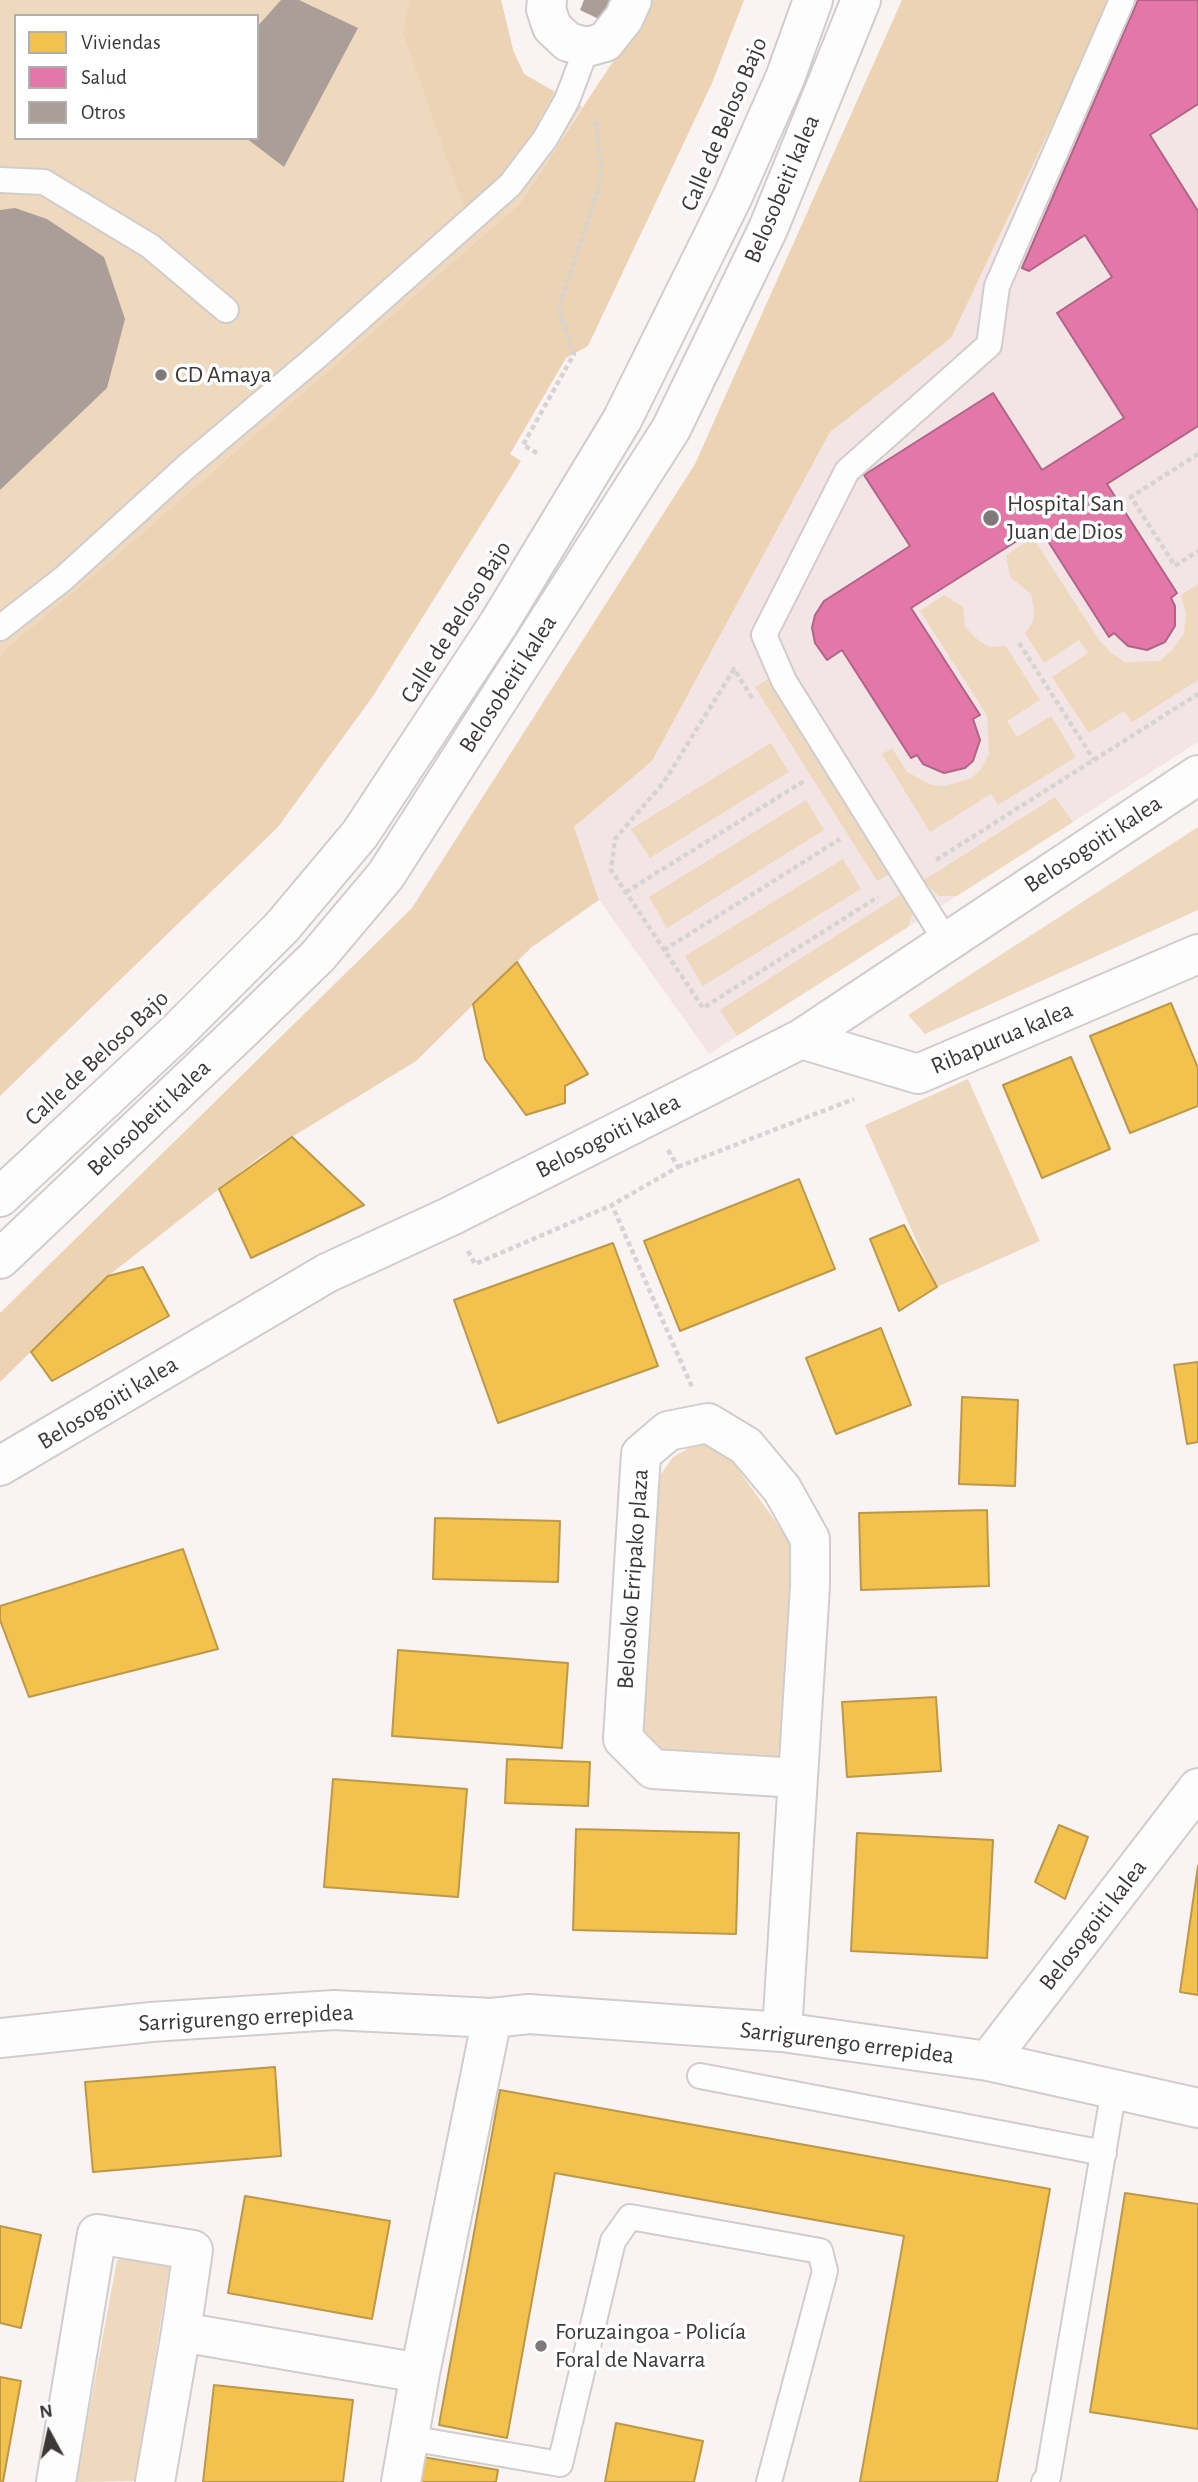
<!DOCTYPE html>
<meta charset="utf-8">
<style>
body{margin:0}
#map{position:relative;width:1198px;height:2482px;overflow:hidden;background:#f9f3f3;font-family:"Alegreya Sans",sans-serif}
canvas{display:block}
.legend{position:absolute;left:14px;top:14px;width:245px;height:126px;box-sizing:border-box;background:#fff;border:2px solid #b1afaf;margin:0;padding:9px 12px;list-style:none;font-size:21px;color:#3d3838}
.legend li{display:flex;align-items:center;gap:14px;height:35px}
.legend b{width:35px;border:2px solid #b1afaf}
.north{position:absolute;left:14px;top:2398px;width:70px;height:70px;-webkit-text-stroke:5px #fff;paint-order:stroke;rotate:352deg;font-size:19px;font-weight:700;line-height:28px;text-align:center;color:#3d3838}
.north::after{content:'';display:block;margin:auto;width:24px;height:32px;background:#3d3838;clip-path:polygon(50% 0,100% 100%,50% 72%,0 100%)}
</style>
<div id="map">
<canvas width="1198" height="2482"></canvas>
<ul class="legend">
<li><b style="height:19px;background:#f2c14e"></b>Viviendas</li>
<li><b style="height:19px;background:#e377a8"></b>Salud</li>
<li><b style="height:19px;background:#ab9e98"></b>Otros</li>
</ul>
<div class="north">N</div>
</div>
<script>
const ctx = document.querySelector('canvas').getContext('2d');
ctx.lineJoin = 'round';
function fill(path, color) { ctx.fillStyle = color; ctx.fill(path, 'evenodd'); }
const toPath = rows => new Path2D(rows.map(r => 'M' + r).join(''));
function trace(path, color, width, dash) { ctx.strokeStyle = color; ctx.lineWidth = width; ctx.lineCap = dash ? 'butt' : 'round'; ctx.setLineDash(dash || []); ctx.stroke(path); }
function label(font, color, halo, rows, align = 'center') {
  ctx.font = font + ' "Alegreya Sans",sans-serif'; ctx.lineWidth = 7; ctx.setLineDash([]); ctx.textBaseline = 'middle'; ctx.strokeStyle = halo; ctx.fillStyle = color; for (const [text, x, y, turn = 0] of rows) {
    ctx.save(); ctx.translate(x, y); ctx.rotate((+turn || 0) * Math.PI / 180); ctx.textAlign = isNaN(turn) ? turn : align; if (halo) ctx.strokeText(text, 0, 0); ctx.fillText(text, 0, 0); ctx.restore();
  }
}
const built = toPath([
 [1111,0,1198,0,1198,742,709,1054,599,900,574,827,652,761,830,432,951,338]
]);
const green = toPath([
 [0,0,501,0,513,50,524,74,582,107,519,204,126,547,3,651,0,656],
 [16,16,257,16,257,138,16,138],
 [1033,538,1099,640,1111,653,1125,662,1160,661,1173,649,1184,633,1186,614,1181,595,1198,584,1198,680,1132,722,1124,711,1089,733,1052,677,1088,653,1079,640,1044,663,1025,633,1033,622,1034,609,1031,594,1010,577,1006,555],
 [944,595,963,607,965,627,979,641,990,647,1006,646,1040,700,1007,721,1017,737,1051,716,1076,757,998,805,991,794,930,832,882,754,892,748,907,772,932,785,945,786,972,778,981,769,989,754,987,715,920,611],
 [768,679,889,874,877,881,755,687],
 [771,743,789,772,650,858,631,829],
 [1055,797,1073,822,957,896,938,896,924,880],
 [806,800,824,830,667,928,649,897],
 [1198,827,1198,910,925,1034,908,1015],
 [843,859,861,889,703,986,685,956],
 [903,893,913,913,908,927,737,1036,720,1010],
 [968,1079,1040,1241,937,1287,865,1125],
 [705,1444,718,1448,728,1455,796,1550,785,1748,776,1760,655,1757,639,1725,656,1488,659,1477,673,1457,689,1448],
 [141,2255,170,2265,135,2481,76,2482,117,2260]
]);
const forest = toPath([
 [410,0,501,0,513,50,524,74,553,92,533,131,488,192,466,213,403,32],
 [645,0,744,0,712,83,588,346,566,358,510,454,521,461,373,696,278,827,0,1096,0,656,3,651,126,547,519,204,620,51],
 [902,0,1111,0,951,338,830,432,652,761,574,827,599,900,532,947,416,1061,261,1156,108,1276,0,1382,0,1313,412,908,695,464]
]);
const homes = toPath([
 [517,962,588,1074,565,1086,565,1103,526,1115,485,1059,473,1004,517,962],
 [1171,1003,1198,1068,1198,1106,1130,1133,1090,1036,1171,1003],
 [1071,1057,1110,1149,1042,1178,1003,1085,1071,1057],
 [292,1137,364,1205,251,1258,219,1189,292,1137],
 [799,1179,835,1269,680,1331,644,1241,799,1179],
 [904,1225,937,1287,899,1311,870,1239,904,1225],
 [613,1243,658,1366,498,1423,454,1300,613,1243],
 [143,1267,169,1316,52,1381,31,1352,108,1276,143,1267],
 [881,1328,911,1405,836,1434,806,1358,881,1328],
 [1198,1362,1198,1442,1187,1444,1174,1365,1198,1362],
 [962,1397,1018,1400,1015,1486,959,1484,962,1397],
 [987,1510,989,1586,861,1590,859,1513,987,1510],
 [435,1518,560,1521,558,1582,433,1579,435,1518],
 [183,1549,218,1649,29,1697,0,1620,0,1606,183,1549],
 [398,1650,568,1663,562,1748,392,1736,398,1650],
 [936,1697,941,1771,847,1777,842,1702,936,1697],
 [507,1759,590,1762,588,1806,505,1803,507,1759],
 [333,1779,467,1789,458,1897,324,1887,333,1779],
 [1059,1825,1088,1837,1065,1899,1035,1882,1059,1825],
 [576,1829,739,1833,736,1934,573,1930,576,1829],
 [857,1833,993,1840,987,1958,851,1951,857,1833],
 [1198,1866,1198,1995,1180,1992,1198,1866],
 [275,2067,281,2156,93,2172,85,2082,275,2067],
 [500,2090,1050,2189,997,2482,860,2482,904,2236,555,2173,507,2438,439,2425,500,2090],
 [1125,2193,1198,2204,1198,2429,1090,2412,1125,2193],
 [245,2196,390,2221,372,2319,228,2293,245,2196],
 [0,2226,41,2235,21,2328,0,2323,0,2226],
 [0,2377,21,2381,3,2482,0,2482,0,2377],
 [214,2385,353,2400,343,2482,203,2482,214,2385],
 [616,2423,703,2441,694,2482,605,2482,616,2423],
 [423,2457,498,2470,496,2482,419,2482,423,2457]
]);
const health = toPath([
 [1138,0,1198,0,1198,104,1150,135,1198,211,1198,426,1107,484,1177,593,1171,598,1175,606,1175,626,1165,642,1147,650,1128,646,1114,633,1109,637,1039,527,911,608,980,715,973,719,980,740,973,761,965,768,944,773,923,764,917,755,911,758,842,650,827,660,815,643,812,628,815,615,824,601,910,546,864,475,993,393,1042,470,1124,418,1057,313,1112,277,1085,235,1029,271,1022,268,1138,0]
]);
const building = toPath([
 [281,0,299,0,358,28,284,167,246,138,257,138,257,27],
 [584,0,613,0,603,21,580,10],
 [15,208,47,219,104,257,125,319,107,388,0,490,0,210]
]);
const path = toPath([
 [537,453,523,445,574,354,562,320,559,306,599,186,601,166,595,117],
 [1198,454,1131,497,1175,566,1198,551],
 [1019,643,1094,760],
 [752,698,734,669,664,782,615,839,611,870,703,1008,878,897],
 [936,860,1198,694],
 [626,892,804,781],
 [664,950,840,839],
 [668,1150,678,1167,612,1205,692,1387],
 [678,1167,854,1099],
 [468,1251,475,1264,612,1205]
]);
const service = toPath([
 [0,180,44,182,150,246,226,310],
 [0,628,64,578,187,466,322,352,510,185,545,139,567,100,587,47],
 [946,941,784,681,764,635,847,471,989,345,997,286,1122,0],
 [700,2076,1104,2153],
 [409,2438,560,2464,613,2241,630,2217,820,2251,825,2271,769,2482],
 [1044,2482,1048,2477,1114,2089]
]);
const minor = toPath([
 [547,0,546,9,552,27,568,42,587,47,605,42,624,18,632,0],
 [801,1039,918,1074,1198,954],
 [0,1466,327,1273,451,1216,801,1039,1198,775],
 [782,2032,810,1586,810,1539,782,1489,746,1446,708,1423,668,1431,641,1454,623,1739,653,1769,797,1778],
 [0,2038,151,2022,334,2010,492,2018,529,2014,782,2032,988,2061,1198,2108],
 [988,2061,1198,1788],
 [181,2332,420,2373],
 [56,2482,97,2234,193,2250,181,2332,155,2482],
 [401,2482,420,2373,492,2018]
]);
const secondary = toPath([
 [0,1197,176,1033,282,927,360,834,499,623,622,420,732,198,785,78,813,0],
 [0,1259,242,1030,318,956,386,875,671,429,768,229,861,0]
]);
const markers = [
 [161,375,7,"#7f7979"],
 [991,518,9,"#7f7979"],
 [541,2346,7,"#7f7979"]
];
const streetNames = [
 ["Calle de Beloso Bajo",724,124,-67],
 ["Belosobeiti kalea",782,189,-67],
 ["Calle de Beloso Bajo",456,622,-58],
 ["Belosobeiti kalea",508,684,-57],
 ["Belosogoiti kalea",1093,844,-33],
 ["Ribapurua kalea",1002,1038,-23],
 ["Calle de Beloso Bajo",97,1058,-43],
 ["Belosobeiti kalea",149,1118,-43],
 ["Belosogoiti kalea",608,1136,-27],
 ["Belosogoiti kalea",108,1403,-31],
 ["Belosoko Erripako plaza",633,1579,-86],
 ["Belosogoiti kalea",1093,1925,-52],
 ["Sarrigurengo errepidea",246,2018,-3],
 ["Sarrigurengo errepidea",847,2043,7]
];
const poiNames = [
 ["CD Amaya",175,375],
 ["Hospital San",1007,504],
 ["Juan de Dios",1007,532],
 ["Foruzaingoa - Policía",555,2332],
 ["Foral de Navarra",555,2360]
];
fill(built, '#f3e5e5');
fill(green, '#eed9bf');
fill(forest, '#ebd3b3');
fill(homes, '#f2c14e');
trace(homes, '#bc9847', 2);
fill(health, '#e377a8');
trace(health, '#b16486', 2);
fill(building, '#ab9e98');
trace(service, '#d1cdcd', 28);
trace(minor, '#d1cdcd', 42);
trace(secondary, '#d1cdcd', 42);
trace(path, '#d5d3d3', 4.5, [5, 3.5]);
trace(service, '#fefdfd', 24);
trace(minor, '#fefdfd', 38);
trace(secondary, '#fefdfd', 38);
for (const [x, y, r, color] of markers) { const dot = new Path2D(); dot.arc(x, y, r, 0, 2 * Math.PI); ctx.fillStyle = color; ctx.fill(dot); trace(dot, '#fff', 2.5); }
label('24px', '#3d3838', '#fff', streetNames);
label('24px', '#3d3838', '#fff', poiNames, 'left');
</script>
